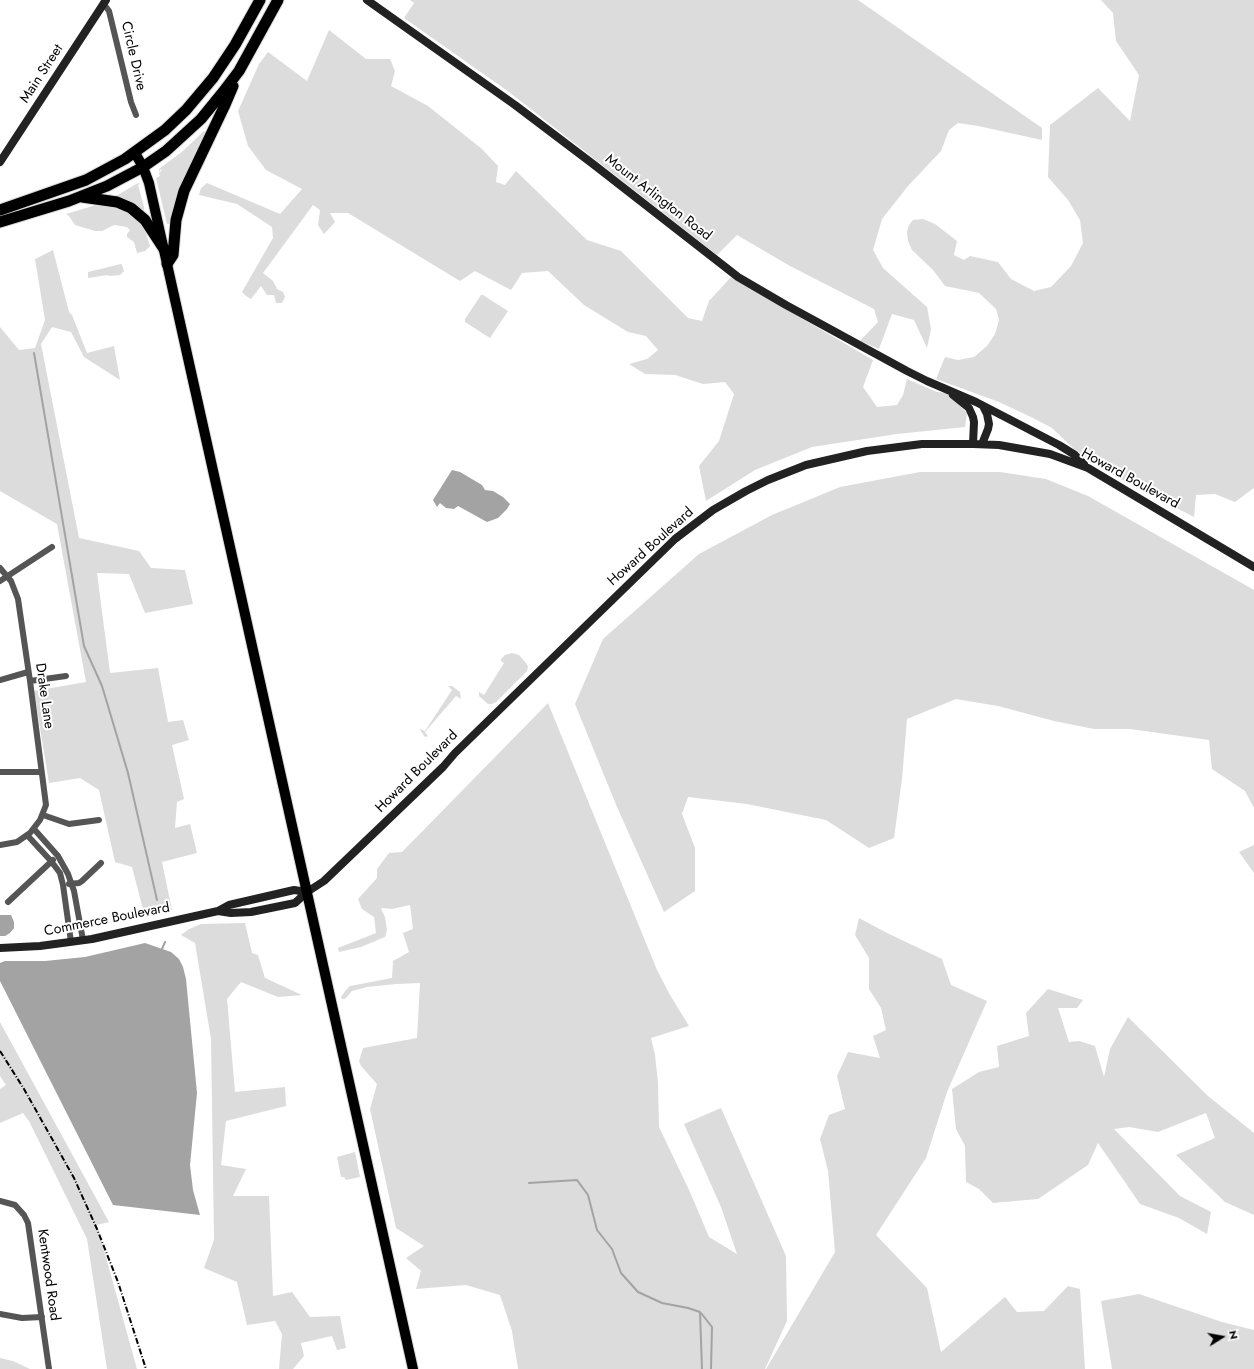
<!DOCTYPE html>
<style>
body{margin:0}
#map{position:relative;width:1254px;height:1369px;overflow:hidden;background:#fff;font-family:Jost,sans-serif}
canvas{display:block}
.north{position:absolute;left:1202px;top:1317px;width:40px;height:40px;-webkit-text-stroke:3px #fff;paint-order:stroke;rotate:79deg;font-size:11px;font-weight:700;line-height:16px;text-align:center;color:#000}
.north::after{content:'';display:block;margin:auto;width:14px;height:18px;background:#000;clip-path:polygon(50% 0,100% 100%,50% 72%,0 100%)}
</style>
<div id="map">
<canvas width="1254" height="1369"></canvas>
<div class="north">N</div>
</div>
<script>
const ctx = document.querySelector('canvas').getContext('2d');
ctx.lineJoin = 'round';
function fill(path, color) { ctx.fillStyle = color; ctx.fill(path, 'evenodd'); }
const toPath = rows => new Path2D(rows.map(r => 'M' + r).join(''));
function trace(path, color, width, dash) { ctx.strokeStyle = color; ctx.lineWidth = width; ctx.lineCap = dash ? 'butt' : 'round'; ctx.setLineDash(dash || []); ctx.stroke(path); }
function label(font, color, halo, rows, align = 'center') {
  ctx.font = font + ' Jost,sans-serif'; ctx.lineWidth = 4; ctx.setLineDash([]); ctx.textBaseline = 'middle'; ctx.strokeStyle = halo; ctx.fillStyle = color; for (const [text, x, y, turn = 0] of rows) {
    ctx.save(); ctx.translate(x, y); ctx.rotate((+turn || 0) * Math.PI / 180); ctx.textAlign = isNaN(turn) ? turn : align; if (halo) ctx.strokeText(text, 0, 0); ctx.fillText(text, 0, 0); ctx.restore();
  }
}
const green = toPath([
 [410,0,858,0,1042,128,1042,140,978,126,958,123,949,130,941,151,908,186,882,219,873,250,883,268,927,307,931,329,927,348,914,320,892,314,879,349,860,341,878,322,874,309,790,266,737,235,717,255,509,92,404,18,414,3],
 [1101,0,1254,0,1254,488,1235,502,1215,494,1196,495,1194,517,1113,475,1074,449,1052,428,1033,418,999,402,936,379,945,357,958,360,974,357,987,346,995,334,999,320,996,309,979,293,945,286,933,270,912,250,908,241,907,232,909,225,913,220,923,219,935,224,957,241,954,255,964,260,970,256,998,262,1011,279,1034,291,1051,287,1071,266,1083,243,1080,220,1068,200,1048,177,1050,125,1098,88,1130,121,1139,75,1116,41,1113,13],
 [329,30,366,59,390,59,395,71,391,86,428,106,482,149,498,166,496,182,505,185,516,171,587,240,621,251,688,318,702,321,709,301,731,277,873,360,863,387,877,407,897,405,903,395,907,379,937,392,947,393,967,413,965,427,897,434,812,447,755,470,706,501,699,466,719,441,734,394,725,382,703,384,675,375,645,374,629,364,647,359,658,350,646,336,628,332,584,305,548,271,522,273,511,290,475,271,460,281,348,213,330,213,335,222,324,234,318,225,320,210,313,205,263,273,273,281,277,289,283,292,285,297,282,303,276,303,274,295,267,295,261,286,251,299,246,296,242,292,273,238,272,227,237,204,199,195,201,188,207,183,280,214,302,189,266,170,248,146,238,111,259,64,268,52,307,81],
 [204,131,206,133,176,199,170,224,167,224,156,178,160,176,159,173,161,171,162,172,161,169,159,172,159,169,183,151],
 [138,183,140,184,138,185,144,207,144,211,142,211,116,196],
 [107,204,131,212,144,227,150,246,145,251,137,253,134,242,127,237,127,234,130,230,127,227,114,225,102,231,95,231,75,225,69,216,66,214,96,205],
 [53,250,69,312,72,315,87,353,114,346,120,380,84,357,71,332,52,327,41,344,79,538,139,551,151,568,185,570,193,604,145,613,129,574,97,573,110,673,158,668,168,722,183,720,189,740,172,745,184,799,177,802,175,828,190,824,197,853,162,862,172,910,145,917,132,867,115,862,99,790,80,778,49,783,34,691,86,682,57,524,0,491,0,327,19,350,35,348,45,320,35,259],
 [121,264,122,265,124,271,120,275,109,276,108,275,88,278,88,272],
 [481,295,483,295,508,311,490,338,465,322,465,319],
 [920,472,1000,472,1046,479,1088,496,1254,590,1254,808,1245,791,1212,769,1209,740,1130,729,1094,729,1054,721,998,706,956,699,907,719,902,779,894,838,869,848,826,820,747,804,688,797,682,814,695,848,695,891,664,912,617,807,575,704,603,639,699,554,772,515,840,487],
 [512,653,519,655,526,663,528,667,527,671,496,702,492,704,488,704,479,696,479,692,484,695,504,663,501,661,501,659,505,655],
 [448,686,452,686,460,692,461,699,456,696,425,732,428,736,425,737,420,730,420,729,425,731,452,690],
 [548,703,657,970,670,995,689,1026,651,1038,655,1055,658,1083,659,1127,690,1192,709,1237,737,1254,721,1207,684,1124,721,1108,786,1256,787,1321,765,1369,518,1369,512,1331,500,1295,466,1285,416,1289,421,1271,406,1258,424,1246,396,1228,370,1109,377,1084,361,1066,359,1061,363,1048,417,1038,420,983,396,984,367,987,352,991,345,999,342,999,341,997,346,990,350,986,392,978,393,961,409,952,403,933,413,929,410,905,392,909,383,908,381,909,385,917,387,930,385,937,361,947,339,952,338,948,376,933,374,917,362,909,358,899,377,878,377,869,389,853,402,852],
 [1254,845,1254,873,1239,852],
 [859,918,889,934,942,959,951,985,987,1001,947,1092,926,1158,876,1235,927,1288,941,1352,1005,1297,1017,1312,1044,1311,1068,1286,1080,1289,1085,1369,766,1369,835,1252,828,1171,820,1139,829,1115,845,1109,837,1076,848,1052,880,1058,873,1036,886,1030,881,1008,869,989,869,958,855,935],
 [245,923,252,953,258,955,265,978,302,995,278,997,241,982,227,999,235,1092,285,1087,286,1106,226,1121,221,1165,246,1169,233,1196,269,1196,273,1296,292,1292,310,1317,340,1316,346,1348,337,1350,332,1336,301,1343,304,1356,293,1369,279,1369,282,1334,275,1321,247,1325,237,1282,204,1268,214,1240,211,1039,195,943,181,935,189,929,201,924],
 [1048,989,1083,1000,1077,1008,1058,1008,1069,1042,1079,1041,1095,1046,1104,1077,1110,1049,1128,1017,1208,1096,1254,1133,1254,1215,1225,1202,1176,1155,1215,1138,1206,1113,1158,1132,1129,1127,1114,1129,1180,1196,1211,1212,1207,1234,1179,1218,1140,1204,1098,1143,1088,1165,1038,1199,993,1203,979,1189,966,1182,965,1146,956,1129,952,1089,979,1072,999,1067,997,1046,1029,1036,1026,1013],
 [0,1022,109,1222,97,1225,137,1369,107,1369,87,1239,29,1121,23,1113,0,1123,0,1089,6,1085,0,1076],
 [355,1152,360,1177,346,1180,344,1177,341,1177,337,1157],
 [1139,1294,1222,1322,1254,1330,1254,1369,1112,1369,1101,1301],
 [0,1358,13,1361,30,1369,0,1369]
]);
const water = toPath([
 [452,470,460,472,482,485,485,490,493,491,503,497,510,504,507,509,498,518,487,522,458,506,454,509,446,508,440,503,437,507,433,500],
 [0,915,11,915,14,922,14,928,10,933,5,936,0,936],
 [145,943,171,952,179,959,183,967,186,979,197,1093,190,1165,193,1190,200,1215,113,1205,0,981,0,963,5,961,45,961,85,957]
]);
const stream = toPath([
 [34,353,84,646,102,686,128,773,157,900],
 [162,949,165,942],
 [529,1183,577,1180,588,1195,597,1230,612,1249,621,1273,638,1292,662,1303,688,1308,700,1312,702,1369],
 [701,1313,712,1327,711,1369]
]);
const street = toPath([
 [103,3,109,11,131,102,136,115],
 [0,568,11,581,18,599,30,681,46,805,40,820,30,833,17,842,0,845],
 [0,581,52,547],
 [0,680,28,672],
 [30,681,66,676],
 [0,772,41,772],
 [43,815,69,824,99,820],
 [34,829,58,856,68,874,74,891,83,940],
 [27,835,51,861,60,873,63,885,71,942],
 [69,884,79,883,82,881,101,863],
 [8,902,53,860],
 [0,1201,15,1205,24,1215,28,1223,49,1369],
 [0,1314,22,1318,42,1317]
]);
const secondary = toPath([
 [367,0,515,105,593,164,738,277,786,305,907,371,927,381,976,402,1059,445,1075,455,1084,464],
 [0,162,106,0],
 [953,395,969,408,973,417,974,422,973,444],
 [982,444,988,429,989,424,987,414,983,406],
 [218,911,231,913,251,912,295,903,307,892,324,881,443,767,455,753,675,539,713,510,746,491,768,480,806,465,867,451,922,444,973,444,999,445,1050,454,1088,468,1254,567],
 [0,948,40,946,92,939,218,911,229,905,294,890,307,892]
]);
const primary = toPath([
 [135,153,143,167,149,183,413,1369]
]);
const highway = toPath([
 [82,197,117,202,131,208,145,220,164,249],
 [0,210,86,180,125,159,165,130,186,110,213,78,235,45,260,0],
 [0,222,69,201,107,186,143,167,166,151,201,119,223,92,239,71,278,0],
 [167,264,173,255,176,220,184,191,224,107,233,86]
]);
const rail = toPath([
 [0,1051,24,1089,74,1178,97,1229,118,1282,146,1369]
]);
const streetNames = [
 ["Circle Drive",133,56,77],
 ["Main Street",42,74,-57],
 ["Mount Arlington Road",658,198,38],
 ["Howard Boulevard",1130,479,29],
 ["Howard Boulevard",651,547,-42],
 ["Drake Lane",44,696,82],
 ["Howard Boulevard",417,772,-45],
 ["Commerce Boulevard",107,920,-11],
 ["Kentwood Road",48,1275,82]
];
fill(green, '#dcdcdc');
fill(water, '#a3a3a3');
trace(stream, '#a3a3a3', 2);
trace(primary, '#dbdbdb', 12);
trace(highway, '#dbdbdb', 13);
trace(street, '#555', 6);
trace(secondary, '#222', 8);
trace(primary, '#000', 10);
trace(highway, '#000', 11);
trace(rail, '#000', 2, [6, 2, 1, 2]);
label('14px', '#000', '#fff', streetNames);
</script>
